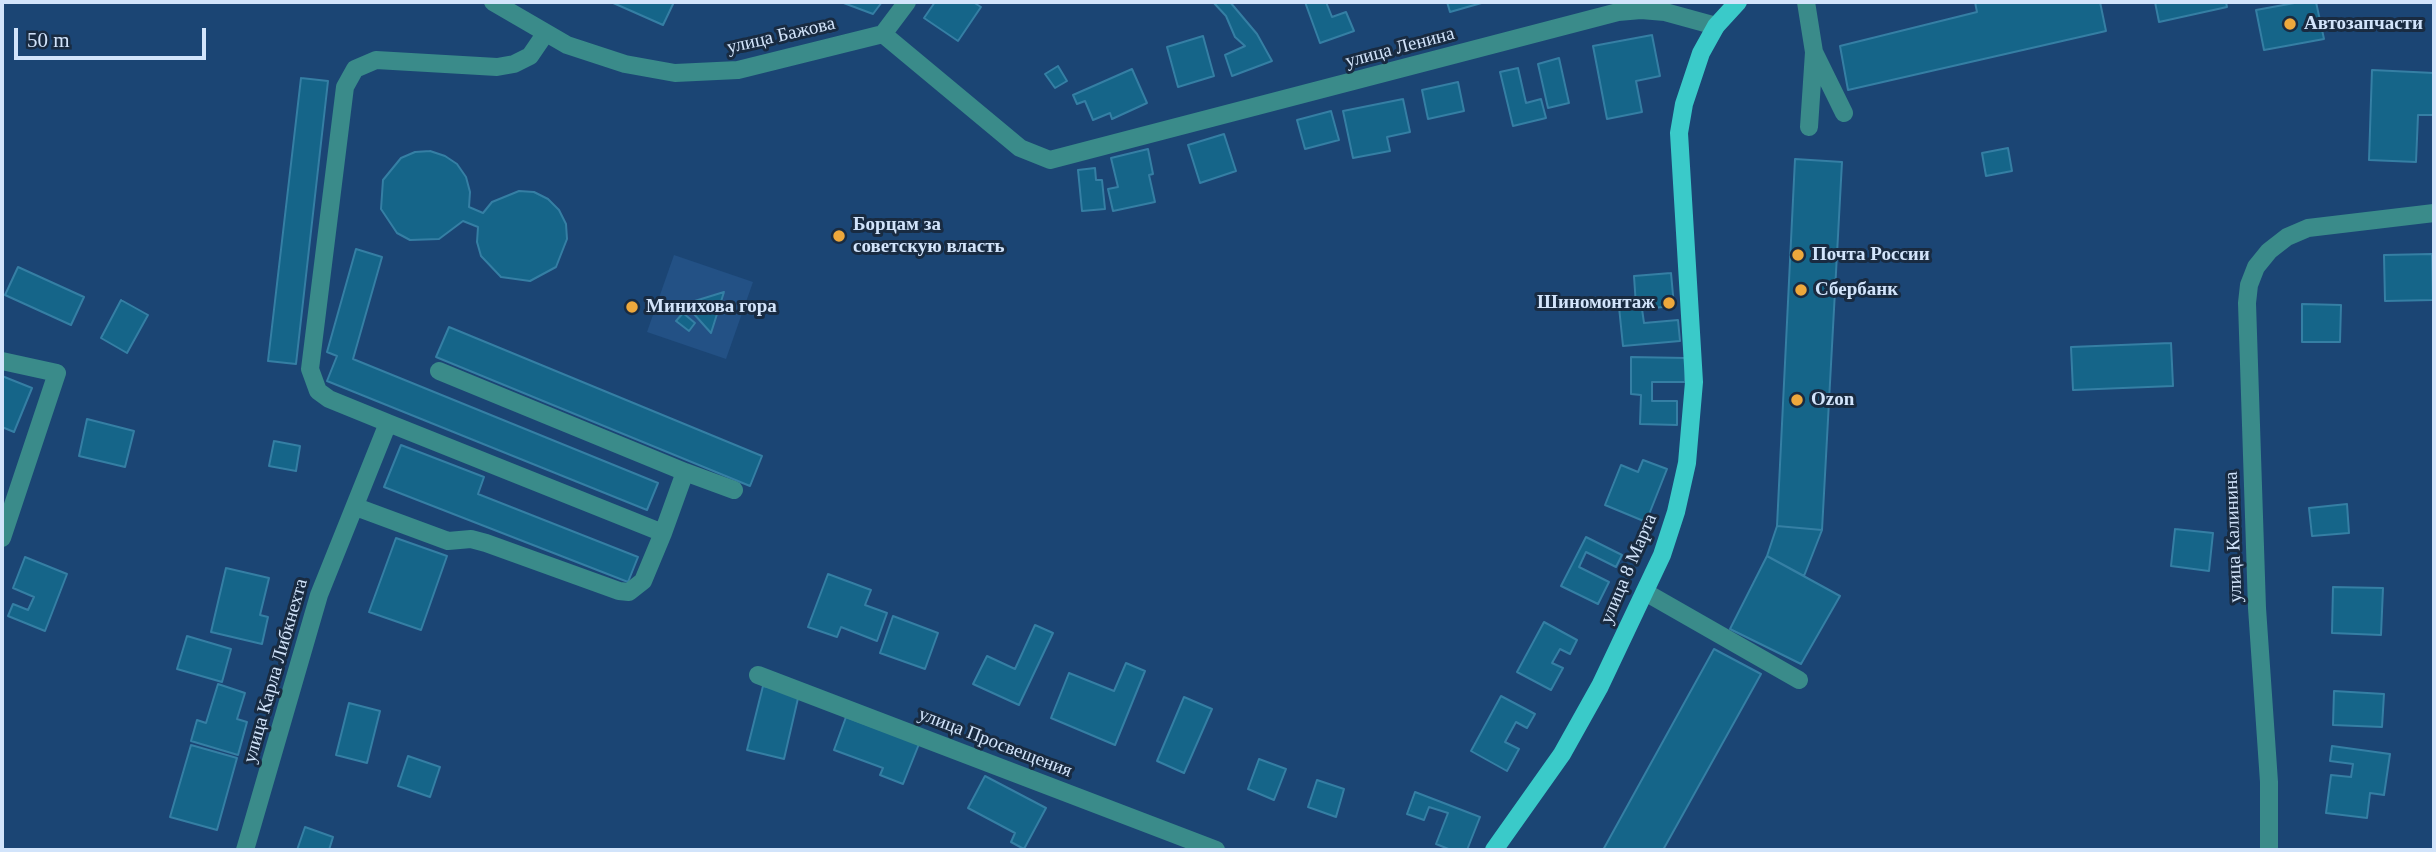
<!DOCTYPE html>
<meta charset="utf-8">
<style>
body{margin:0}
#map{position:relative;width:2436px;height:852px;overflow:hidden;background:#1b4574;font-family:"Times New Roman",serif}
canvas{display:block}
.frame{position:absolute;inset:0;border:4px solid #d2e4fb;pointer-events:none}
.scale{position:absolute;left:14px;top:28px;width:192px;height:32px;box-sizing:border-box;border:4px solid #d2e4fb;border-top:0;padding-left:9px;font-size:21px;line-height:24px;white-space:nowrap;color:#d2e4fb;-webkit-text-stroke:5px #192b41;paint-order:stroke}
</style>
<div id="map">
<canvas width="2436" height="852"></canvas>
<div class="frame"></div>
<div class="scale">50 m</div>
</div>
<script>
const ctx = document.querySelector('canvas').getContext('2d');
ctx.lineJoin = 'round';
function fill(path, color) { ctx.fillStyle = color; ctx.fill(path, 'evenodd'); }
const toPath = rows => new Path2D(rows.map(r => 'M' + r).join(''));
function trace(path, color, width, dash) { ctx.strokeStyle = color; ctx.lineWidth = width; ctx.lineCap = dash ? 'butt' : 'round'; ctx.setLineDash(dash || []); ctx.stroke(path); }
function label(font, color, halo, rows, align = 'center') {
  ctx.font = font + ' "Times New Roman",serif'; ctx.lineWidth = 6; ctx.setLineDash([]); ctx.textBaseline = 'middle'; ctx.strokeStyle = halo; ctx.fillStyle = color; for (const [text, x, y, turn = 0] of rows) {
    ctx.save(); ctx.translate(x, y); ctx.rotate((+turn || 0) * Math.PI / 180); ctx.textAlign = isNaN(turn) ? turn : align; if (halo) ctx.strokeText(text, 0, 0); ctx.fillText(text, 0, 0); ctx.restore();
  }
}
const built = toPath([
 [674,255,753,282,726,359,647,332]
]);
const building = toPath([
 [611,2,674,2,663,25,611,2],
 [841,2,882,2,873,14,841,2],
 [935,2,973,2,981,7,958,41,924,18,935,2],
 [1213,2,1230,2,1257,34,1272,61,1232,76,1225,55,1245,46,1235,37,1226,16,1213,2],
 [1305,2,1326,2,1332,17,1346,12,1354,31,1320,43,1305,2],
 [1447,2,1485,2,1450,12,1447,2],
 [1975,2,2100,2,2106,31,1848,90,1840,46,1977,12,1975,2],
 [2155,2,2226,2,2227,7,2159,22,2155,2],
 [2300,2,2316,2,2324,39,2264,50,2256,10,2300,2],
 [1652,35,1660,76,1636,81,1642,112,1607,119,1593,46,1652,35],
 [1203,36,1214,76,1178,87,1167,47,1203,36],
 [1559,58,1569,103,1548,108,1538,64,1559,58],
 [1058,66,1067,81,1055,88,1045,74,1058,66],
 [1518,68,1526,103,1541,99,1546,118,1513,126,1500,72,1518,68],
 [1132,69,1147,103,1112,119,1110,113,1093,120,1085,101,1077,104,1073,95,1132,69],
 [2372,70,2434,73,2434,115,2418,115,2416,162,2369,160,2372,70],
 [301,78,328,81,296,364,268,361,301,78],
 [1458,82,1464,111,1428,119,1422,90,1458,82],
 [1403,99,1410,132,1387,137,1390,151,1353,158,1343,111,1403,99],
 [1331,111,1339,140,1305,149,1297,120,1331,111],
 [1224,134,1236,171,1200,183,1188,145,1224,134],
 [2008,148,2012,171,1986,176,1982,153,2008,148],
 [1148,149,1153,174,1149,175,1155,202,1113,211,1108,189,1118,187,1111,158,1148,149],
 [430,151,445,156,457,164,466,177,470,192,469,207,483,213,492,202,519,191,534,192,548,199,559,210,566,224,567,239,556,267,530,281,501,277,481,256,477,242,478,227,463,221,439,239,410,240,397,233,381,209,383,180,401,158,415,152,430,151],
 [1795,159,1842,162,1822,530,1777,526,1795,159],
 [1095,168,1096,180,1102,180,1105,209,1082,211,1078,170,1095,168],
 [356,249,382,257,353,359,658,483,647,510,327,381,337,356,327,352,356,249],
 [2432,254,2433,300,2385,301,2384,255,2432,254],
 [18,267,84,297,71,325,5,295,18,267],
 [1671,273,1674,306,1642,309,1644,323,1678,320,1680,341,1623,346,1619,307,1636,306,1634,276,1671,273],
 [724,292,711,333,685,304,724,292],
 [121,300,148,315,127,353,101,338,121,300],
 [2302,304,2341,305,2340,342,2302,342,2302,304],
 [683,313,695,323,689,331,676,321,683,313],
 [449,327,762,456,750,486,436,357,449,327],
 [2171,343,2173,386,2073,390,2071,347,2171,343],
 [1631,357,1686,358,1685,382,1652,382,1652,401,1677,401,1677,425,1640,424,1641,395,1631,394,1631,357],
 [2,376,32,388,14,432,2,427,2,376],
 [87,419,134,431,125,467,79,456,87,419],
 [274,441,300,446,296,471,269,466,274,441],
 [401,445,484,477,478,494,638,557,628,582,384,487,401,445],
 [1643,460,1667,469,1646,522,1605,505,1621,465,1638,472,1643,460],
 [2347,504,2349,533,2312,536,2309,508,2347,504],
 [1777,526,1822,530,1804,576,1767,556,1777,526],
 [2175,529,2213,533,2209,571,2171,566,2175,529],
 [1586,537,1622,555,1616,567,1586,552,1579,567,1609,582,1598,604,1561,586,1586,537],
 [396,538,447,556,421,630,369,612,396,538],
 [1767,556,1840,596,1801,664,1730,629,1767,556],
 [25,557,67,574,45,631,8,616,13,604,28,610,34,597,13,588,25,557],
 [226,568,269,578,260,615,268,617,262,644,211,632,226,568],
 [828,574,871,590,865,605,887,613,877,641,841,627,837,637,808,627,828,574],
 [2333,587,2383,588,2381,635,2332,633,2333,587],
 [893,616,938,633,925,669,880,653,893,616],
 [1544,622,1577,640,1570,654,1560,649,1552,663,1563,668,1551,690,1517,672,1544,622],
 [1035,625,1053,633,1019,705,973,684,987,656,1015,669,1035,625],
 [187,636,231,649,222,682,177,669,187,636],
 [1714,649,1761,674,1663,850,1603,850,1714,649],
 [1126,663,1145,671,1115,745,1051,718,1069,673,1114,691,1126,663],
 [218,684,245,693,237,719,247,722,238,755,191,741,197,720,206,723,218,684],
 [763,686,799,694,784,759,747,750,763,686],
 [2334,691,2384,694,2382,727,2333,725,2334,691],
 [1501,696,1535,714,1527,728,1516,722,1505,742,1519,749,1507,771,1471,751,1501,696],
 [1184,697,1212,709,1184,773,1157,761,1184,697],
 [349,703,380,711,367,763,336,755,349,703],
 [846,717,919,744,903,784,880,775,883,768,834,750,846,717],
 [191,745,237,758,217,830,170,817,191,745],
 [2332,746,2390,754,2384,795,2370,793,2367,818,2326,813,2331,775,2351,777,2353,764,2330,761,2332,746],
 [408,756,440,767,430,797,398,786,408,756],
 [1259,759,1286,769,1274,800,1248,789,1259,759],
 [985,776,1046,808,1024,849,1011,842,1015,833,968,808,985,776],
 [1317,780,1344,789,1336,817,1308,807,1317,780],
 [1415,792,1480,817,1467,850,1451,850,1436,844,1448,813,1429,807,1424,820,1407,814,1415,792],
 [305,827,333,837,329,850,297,850,305,827]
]);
const minor = toPath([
 [493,2,567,45,625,64,675,73,738,70,883,34],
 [1806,2,1814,52,1809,127],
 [883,34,1020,148,1050,160,1618,12,1641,10,1665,12,1716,26],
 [883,34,907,2],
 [1814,52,1844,113],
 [2,361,57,373,2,538],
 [388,423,663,533,685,472,439,371],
 [685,472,734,490],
 [356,507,448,541,471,539,486,543,619,591,629,592,643,581,663,533],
 [1645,592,1799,680],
 [758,675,1216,850],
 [245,850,319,595,388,423,329,399,318,391,310,369,345,87,355,69,376,60,497,67,514,64,530,56,545,34],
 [2269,850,2269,782,2257,608,2247,303,2249,285,2256,267,2269,251,2287,237,2308,228,2434,213]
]);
const major = toPath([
 [1494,850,1562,754,1600,686,1662,555,1676,512,1687,463,1694,382,1679,133,1684,104,1701,53,1716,26,1738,2]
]);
const markers = [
 [2290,24,7,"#eea83c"],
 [839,236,7,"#eea83c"],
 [1798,255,7,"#eea83c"],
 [1801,290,7,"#eea83c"],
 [1669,303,7,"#eea83c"],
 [632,307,7,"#eea83c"],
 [1797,400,7,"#eea83c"]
];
const poiNames = [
 ["Автозапчасти",2304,24],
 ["Борцам за",853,225],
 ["советскую власть",853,247],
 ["Почта России",1812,255],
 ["Сбербанк",1815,290],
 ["Шиномонтаж",1655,303,"right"],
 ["Минихова гора",646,307],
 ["Ozon",1811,400]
];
const streetNames = [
 ["улица Бажова",781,36,-13],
 ["улица Ленина",1400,48,-15],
 ["улица Калинина",2234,537,-92],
 ["улица 8 Марта",1629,569,-67],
 ["улица Карла Либкнехта",276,671,-74],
 ["улица Просвещения",995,743,21]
];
fill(built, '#235185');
fill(building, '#156589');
trace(building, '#357fa4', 2);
trace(minor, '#3a8b8a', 18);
trace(major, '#3acac9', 18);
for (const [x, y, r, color] of markers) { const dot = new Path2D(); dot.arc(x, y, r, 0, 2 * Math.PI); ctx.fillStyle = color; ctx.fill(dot); trace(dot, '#192b41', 2.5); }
label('bold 19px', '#d2e4fb', '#192b41', poiNames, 'left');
label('19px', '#d2e4fb', '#192b41', streetNames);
</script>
